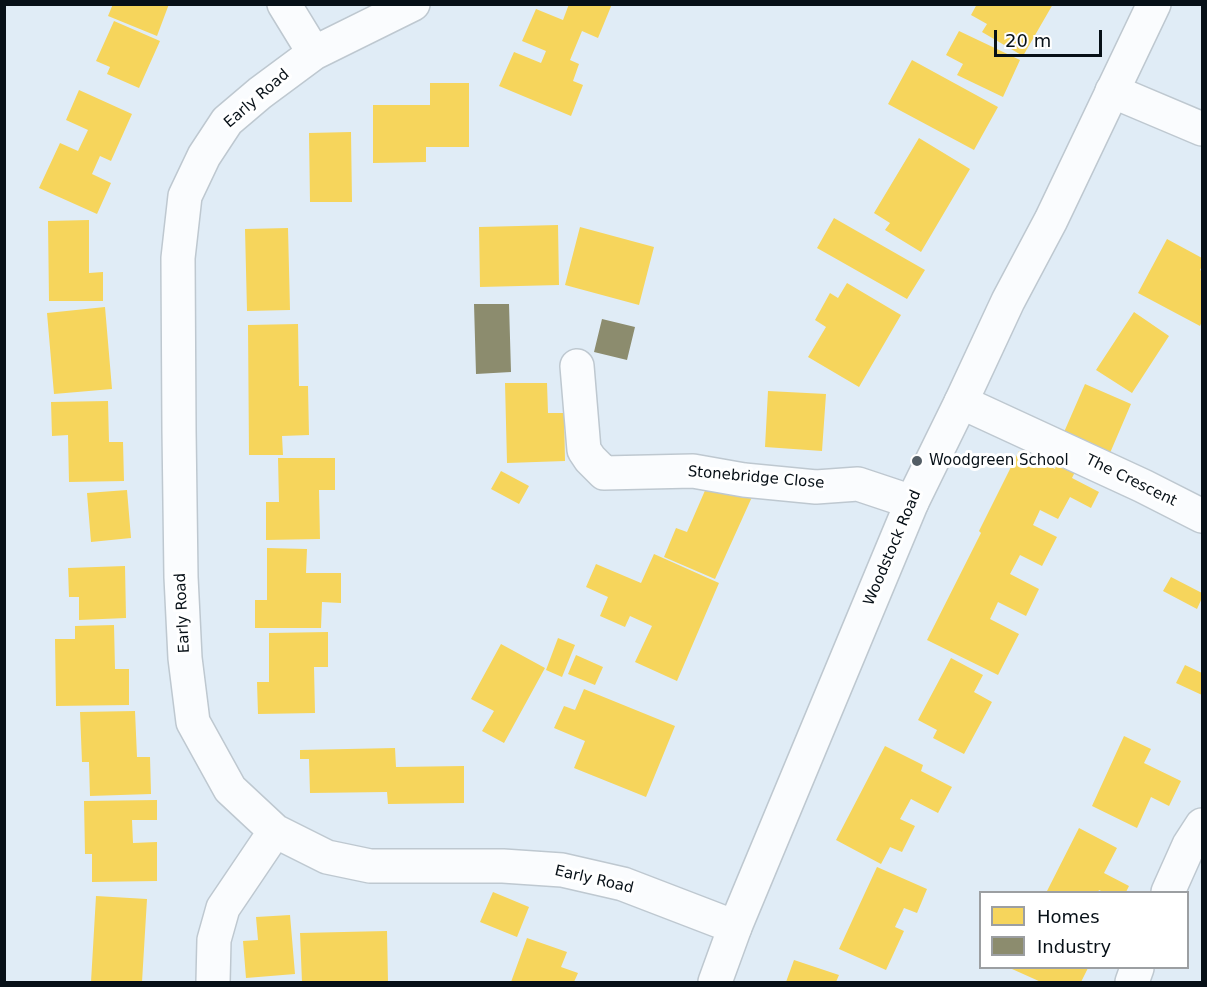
<!DOCTYPE html>
<style>
body{margin:0}
#map{position:relative;width:1207px;height:987px;overflow:hidden;background:#e0ecf6;font-family:"DejaVu Sans",sans-serif}
canvas{display:block}
.frame{position:absolute;inset:0;border:6px solid #071017;pointer-events:none}
.legend{position:absolute;left:979px;top:891px;width:210px;height:78px;box-sizing:border-box;background:#fff;border:2px solid #9c9fa2;margin:0;padding:8px 10px;list-style:none;font-size:18px;color:#071017}
.legend li{display:flex;align-items:center;gap:12px;height:30px}
.legend b{width:30px;border:2px solid #9c9fa2}
.scale{position:absolute;left:994px;top:30px;width:108px;height:27px;box-sizing:border-box;border:3px solid #071017;border-top:0;padding-left:8px;font-size:18px;line-height:21px;white-space:nowrap;color:#071017;-webkit-text-stroke:4px #fff;paint-order:stroke}
</style>
<div id="map">
<canvas width="1207" height="987"></canvas>
<div class="frame"></div>
<ul class="legend">
<li><b style="height:16px;background:#f6d55c"></b>Homes</li>
<li><b style="height:16px;background:#8c8c6e"></b>Industry</li>
</ul>
<div class="scale">20 m</div>
</div>
<script>
const ctx = document.querySelector('canvas').getContext('2d');
ctx.lineJoin = 'round';
function fill(path, color) { ctx.fillStyle = color; ctx.fill(path, 'evenodd'); }
const toPath = rows => new Path2D(rows.map(r => 'M' + r).join(''));
function trace(path, color, width, dash) { ctx.strokeStyle = color; ctx.lineWidth = width; ctx.lineCap = dash ? 'butt' : 'round'; ctx.setLineDash(dash || []); ctx.stroke(path); }
function label(font, color, halo, rows, align = 'center') {
  ctx.font = font + ' "DejaVu Sans",sans-serif'; ctx.lineWidth = 6; ctx.setLineDash([]); ctx.textBaseline = 'middle'; ctx.strokeStyle = halo; ctx.fillStyle = color; for (const [text, x, y, turn = 0] of rows) {
    ctx.save(); ctx.translate(x, y); ctx.rotate((+turn || 0) * Math.PI / 180); ctx.textAlign = isNaN(turn) ? turn : align; if (halo) ctx.strokeText(text, 0, 0); ctx.fillText(text, 0, 0); ctx.restore();
  }
}
const homes = toPath([
 [113,4,169,4,157,36,108,16],
 [569,4,612,4,598,38,582,31,570,60,579,64,573,81,583,85,571,116,499,86,514,52,541,63,546,51,522,41,536,9,563,20],
 [977,4,1053,4,1023,56,982,32,987,24,971,15],
 [114,21,160,41,139,88,107,74,110,67,96,61],
 [959,31,1020,60,1003,97,957,75,963,64,946,55],
 [912,60,998,107,974,150,888,104],
 [430,83,469,83,469,147,426,147,426,162,373,163,373,105,430,105],
 [79,90,132,114,111,161,100,156,92,174,111,183,97,214,39,188,60,143,78,151,88,130,66,120],
 [351,132,352,202,310,202,309,133],
 [919,138,970,169,921,252,885,230,890,223,874,213],
 [834,218,925,270,907,299,817,248],
 [89,220,89,273,103,272,103,301,49,301,48,221],
 [558,225,559,285,480,287,479,227],
 [580,227,654,247,639,305,565,285],
 [288,228,290,310,247,311,245,229],
 [1167,239,1202,258,1202,266,1200,270,1202,271,1202,321,1200,326,1138,293],
 [847,283,901,315,859,387,808,357,826,327,815,320,830,293,838,298],
 [105,307,112,389,54,394,47,313],
 [1134,312,1169,336,1132,393,1096,370],
 [298,324,299,386,308,386,309,435,282,436,283,455,249,455,248,325],
 [505,383,547,383,548,413,564,413,565,461,507,463],
 [1085,384,1131,404,1107,460,1061,439],
 [768,391,826,394,822,451,765,447],
 [108,401,109,442,123,442,124,481,69,482,68,435,52,436,51,402],
 [1019,451,1055,469,1058,461,1076,470,1072,478,1099,492,1091,508,1070,497,1058,519,1040,510,1033,525,1057,537,1042,566,1020,555,1010,574,1039,589,1026,616,998,602,990,619,1019,634,998,675,927,640,981,533,979,531],
 [278,458,335,458,335,490,319,490,320,539,266,540,266,502,279,502],
 [501,471,529,486,519,504,491,489],
 [710,479,752,497,715,579,664,557,676,528,687,532],
 [127,490,131,538,91,542,87,493],
 [267,548,307,549,306,573,341,573,341,603,322,602,321,628,255,628,255,600,267,600],
 [654,554,719,583,677,681,635,662,652,626,630,616,625,627,600,616,608,597,586,587,596,564,641,583],
 [125,566,126,618,79,620,79,597,69,597,68,568],
 [1171,577,1202,593,1202,598,1197,609,1163,591],
 [114,625,115,669,129,669,129,705,56,706,55,639,75,639,75,626],
 [328,632,328,667,314,667,315,713,258,714,257,682,269,682,269,633],
 [558,638,575,645,562,677,546,670],
 [501,644,545,668,504,743,482,731,494,711,471,699],
 [576,655,603,667,595,685,568,674],
 [951,658,983,675,974,692,992,702,964,754,933,738,937,730,918,720],
 [1185,665,1202,673,1202,695,1176,683],
 [584,689,675,726,646,797,574,768,585,741,554,728,564,706,575,710],
 [135,711,137,757,150,757,151,794,90,796,89,762,82,762,80,712],
 [1124,736,1151,749,1144,763,1181,781,1169,806,1151,797,1137,828,1092,806],
 [885,746,923,765,921,771,952,787,938,813,911,799,900,819,915,826,902,852,890,847,881,864,836,840],
 [395,748,396,767,464,766,464,803,388,804,387,792,310,793,309,759,300,759,300,750],
 [157,800,157,820,132,820,133,843,157,842,157,881,92,882,92,854,85,854,84,801],
 [1079,828,1117,848,1104,873,1129,886,1126,892,1103,892,1099,890,1098,892,1047,891],
 [877,867,927,889,917,913,904,908,895,927,904,931,886,970,839,949],
 [493,892,529,907,517,937,480,922],
 [96,896,147,899,142,982,91,982],
 [290,915,295,974,246,978,243,941,258,940,256,917],
 [387,931,388,982,302,982,300,933],
 [527,938,567,952,561,967,578,973,574,982,511,982],
 [794,960,839,975,836,982,786,982],
 [1013,968,1088,968,1081,982,1041,982,1012,969]
]);
const industry = toPath([
 [474,304,509,304,511,372,476,374],
 [602,319,635,327,627,360,594,352]
]);
const minor = toPath([
 [284,4,314,53],
 [413,4,314,53,260,93,227,121,204,156,185,196,178,258,179,430,181,577,185,658,193,722,230,789,275,831,327,857,370,866,503,866,562,870,623,884,735,927],
 [1112,91,1202,129],
 [577,366,584,450,590,459,604,473,693,471,744,480,816,487,858,484,912,502],
 [961,402,1143,486,1202,516],
 [1168,892,1189,845,1202,825],
 [213,982,214,940,223,908,275,831],
 [1132,982,1137,968]
]);
const major = toPath([
 [715,982,735,927,912,502,961,402,1008,301,1051,220,1154,4]
]);
const markers = [
 [917,461,6,"#535d65"]
];
const streetNames = [
 ["Early Road",257,99,-41],
 ["Stonebridge Close",756,478,5],
 ["The Crescent",1131,481,26],
 ["Woodstock Road",893,548,-67],
 ["Early Road",183,613,-93],
 ["Early Road",594,880,13]
];
const poiNames = [
 ["Woodgreen School",929,461]
];
fill(homes, '#f6d55c');
fill(industry, '#8c8c6e');
trace(minor, '#bec8d0', 36);
trace(major, '#bec8d0', 36);
trace(minor, '#fafcfe', 33);
trace(major, '#fafcfe', 33);
for (const [x, y, r, color] of markers) { const dot = new Path2D(); dot.arc(x, y, r, 0, 2 * Math.PI); ctx.fillStyle = color; ctx.fill(dot); trace(dot, '#fff', 2); }
label('15px', '#071017', '#fff', streetNames);
label('15px', '#071017', '#fff', poiNames, 'left');
</script>
